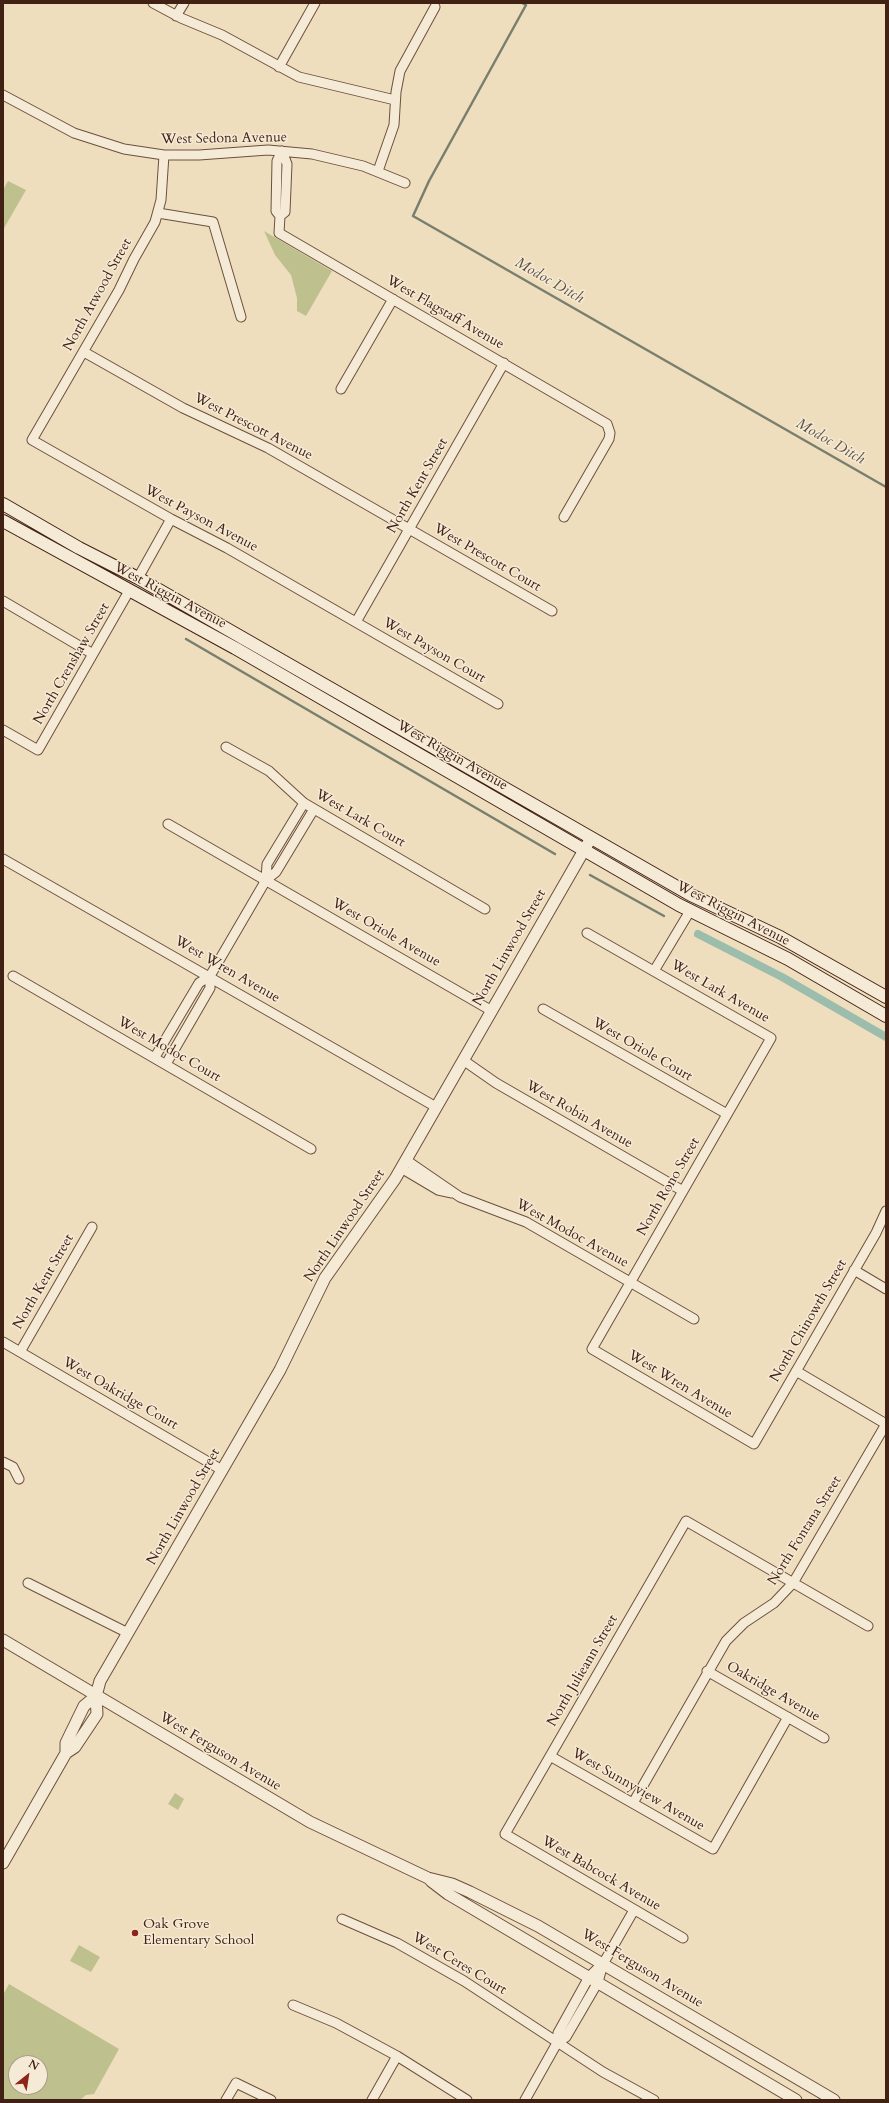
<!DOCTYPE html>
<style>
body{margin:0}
#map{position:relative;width:889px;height:2103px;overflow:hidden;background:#efdebe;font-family:Cardo,serif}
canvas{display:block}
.frame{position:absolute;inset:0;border:4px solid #412114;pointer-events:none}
.north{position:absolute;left:8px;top:2055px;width:40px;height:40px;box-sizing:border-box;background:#f5ead5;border:1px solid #ad9a88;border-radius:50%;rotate:30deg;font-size:11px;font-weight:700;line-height:16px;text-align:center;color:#412114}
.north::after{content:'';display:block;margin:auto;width:14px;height:18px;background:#8f2418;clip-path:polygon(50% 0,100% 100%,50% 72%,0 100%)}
</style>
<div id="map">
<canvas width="889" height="2103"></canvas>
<div class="frame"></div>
<div class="north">N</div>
</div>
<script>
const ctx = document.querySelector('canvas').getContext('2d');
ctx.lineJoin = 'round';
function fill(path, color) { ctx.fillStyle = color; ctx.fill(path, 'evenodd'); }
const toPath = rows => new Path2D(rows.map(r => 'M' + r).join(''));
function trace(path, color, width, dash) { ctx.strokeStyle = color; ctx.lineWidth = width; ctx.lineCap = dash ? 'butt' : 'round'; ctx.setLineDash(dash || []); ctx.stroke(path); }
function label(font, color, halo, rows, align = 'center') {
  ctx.font = font + ' Cardo,serif'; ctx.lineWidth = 3; ctx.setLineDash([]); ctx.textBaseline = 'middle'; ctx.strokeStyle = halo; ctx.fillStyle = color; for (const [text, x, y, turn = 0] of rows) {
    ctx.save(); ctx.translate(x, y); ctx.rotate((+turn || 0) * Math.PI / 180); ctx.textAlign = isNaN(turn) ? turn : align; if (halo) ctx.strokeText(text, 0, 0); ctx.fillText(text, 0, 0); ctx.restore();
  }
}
const green = toPath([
 [8,181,26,190,3,230,3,190],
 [264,231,332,271,306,316,297,311,297,298,291,275,275,255],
 [175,1793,184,1799,178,1810,168,1804],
 [79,1945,100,1957,91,1972,70,1961],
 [9,1984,119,2049,94,2094,86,2095,80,2100,3,2100,3,1995],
 [16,2063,40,2063,40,2087,16,2087]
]);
const stream = toPath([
 [522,3,526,5,429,181,413,216,886,487],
 [186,639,555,854],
 [590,875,664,916]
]);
const canal = toPath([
 [698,934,782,977,886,1037]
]);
const minor = toPath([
 [153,3,181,18,222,35,299,77,395,100],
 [176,16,184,3],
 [279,67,315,3],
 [3,95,74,133,124,149,164,155,199,155,268,150,312,154,363,166,405,183],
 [282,151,277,161,276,211,280,216,279,233,607,424,610,433,609,439,564,517],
 [164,155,161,200,155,222,134,259,119,290,32,440,171,519,227,548,498,704],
 [378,171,394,125,396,92,400,71,435,7],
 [158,213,213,222,241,317],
 [280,216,285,212,287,164,282,151],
 [84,352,183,408,268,448,552,611],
 [341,389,393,299],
 [138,578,171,519],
 [3,601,93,654],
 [356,622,504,363],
 [3,730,38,750,129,591],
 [226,747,269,771,304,803,485,909],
 [168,824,492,1011],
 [3,859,436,1107],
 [266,880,267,864,304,803],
 [587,933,771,1038,592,1349,754,1444,876,1233,886,1211],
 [654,971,690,911],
 [13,976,311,1149],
 [543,1009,727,1114],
 [155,1057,199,983,210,976,266,880,276,872,314,809],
 [463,1060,496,1083,683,1191],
 [166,1064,210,988,210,976],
 [406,1160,460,1197,526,1222,694,1319],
 [401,1168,438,1190,452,1193],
 [854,1270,886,1289],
 [3,1342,222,1470],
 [20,1352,92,1227],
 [796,1371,886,1424],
 [3,1462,13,1467,19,1479],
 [28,1583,128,1633],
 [707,1671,824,1738],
 [550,1756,713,1849,788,1717],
 [633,1803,726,1641,744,1623,774,1603,793,1583,886,1424],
 [342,1919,397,1943,464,1981,603,2072,654,2100],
 [683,1938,505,1834,686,1521,868,1626],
 [293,2005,336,2023,397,2056,467,2100],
 [557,2043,558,2033,589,1977,602,1964],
 [226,2100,236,2083,271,2100],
 [372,2100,397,2056],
 [525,2100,557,2043,566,2037,598,1982,603,1964,634,1910]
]);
const tertiary = toPath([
 [3,1640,310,1822,428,1878,452,1884,470,1892,538,1926,834,2100],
 [66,1753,66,1743,84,1706,96,1696],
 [3,1863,66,1753,75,1747,97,1714,96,1696,100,1681,280,1370,325,1278,395,1179,591,838],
 [431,1881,448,1894,796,2100]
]);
const secondary = toPath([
 [3,504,79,548,138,578,691,895,780,937,886,997],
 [3,521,235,648,679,905,788,959,886,1016]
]);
const markers = [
 [135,1933,4,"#8f2418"]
];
const streetNames = [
 ["West Sedona Avenue",224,139,-1],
 ["North Atwood Street",98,295,-61],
 ["West Flagstaff Avenue",445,313,30],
 ["West Prescott Avenue",253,427,27],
 ["North Kent Street",418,486,-60],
 ["West Payson Avenue",201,519,28],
 ["West Prescott Court",487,558,30],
 ["West Riggin Avenue",170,596,28],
 ["West Payson Court",434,651,30],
 ["North Crenshaw Street",72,664,-60],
 ["West Riggin Avenue",452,756,30],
 ["West Lark Court",360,819,30],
 ["West Riggin Avenue",733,914,27],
 ["West Oriole Avenue",386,933,30],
 ["North Linwood Street",510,948,-60],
 ["West Wren Avenue",227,970,30],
 ["West Lark Avenue",720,992,30],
 ["West Modoc Court",169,1050,30],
 ["West Oriole Court",642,1050,30],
 ["West Robin Avenue",579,1115,30],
 ["North Rono Street",669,1187,-60],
 ["North Linwood Street",345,1226,-56],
 ["West Modoc Avenue",572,1234,29],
 ["North Kent Street",44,1282,-60],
 ["North Chinowth Street",809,1321,-60],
 ["West Wren Avenue",680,1385,31],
 ["West Oakridge Court",120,1394,30],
 ["North Linwood Street",184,1507,-60],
 ["North Fontana Street",805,1531,-58],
 ["North Julieann Street",583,1671,-60],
 ["Oakridge Avenue",773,1692,30],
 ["West Ferguson Avenue",220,1752,31],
 ["West Sunnyview Avenue",638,1790,30],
 ["West Babcock Avenue",601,1874,30],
 ["West Ceres Court",459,1964,31],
 ["West Ferguson Avenue",642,1969,31]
];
const poiNames = [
 ["Oak Grove",143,1925],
 ["Elementary School",143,1941]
];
const waterNames = [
 ["Modoc Ditch",549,281,30],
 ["Modoc Ditch",830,442,30]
];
fill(green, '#bec08e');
trace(stream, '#787f6f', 2.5);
trace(canal, '#9cbdab', 8);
trace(minor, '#6c503e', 11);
trace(tertiary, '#6c503e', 13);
trace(secondary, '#412114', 14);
trace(minor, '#f5ead5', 9);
trace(tertiary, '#f5ead5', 11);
trace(secondary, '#f5ead5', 12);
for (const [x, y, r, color] of markers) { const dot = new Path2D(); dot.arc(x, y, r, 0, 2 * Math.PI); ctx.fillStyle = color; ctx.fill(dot); trace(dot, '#f5ead5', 1.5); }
label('14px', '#412114', '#f5ead5', streetNames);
label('14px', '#412114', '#f5ead5', poiNames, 'left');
label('italic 15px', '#5c5041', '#f5ead5', waterNames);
</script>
